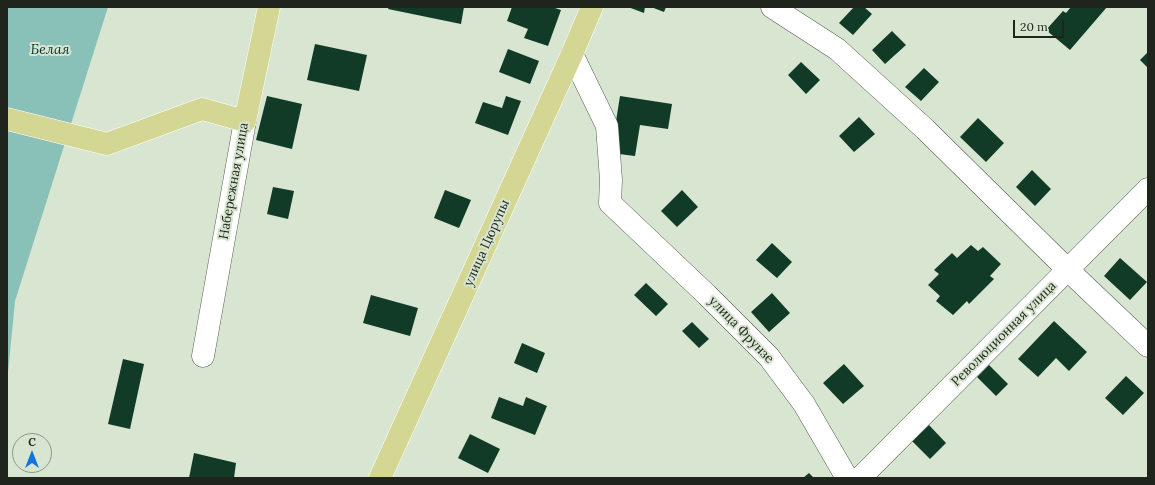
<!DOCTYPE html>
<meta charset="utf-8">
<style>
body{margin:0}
#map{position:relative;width:1155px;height:485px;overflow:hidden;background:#d7e5d1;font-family:Lora,serif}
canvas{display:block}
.frame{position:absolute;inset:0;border:8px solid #1f241c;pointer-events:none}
.north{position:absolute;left:12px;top:433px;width:40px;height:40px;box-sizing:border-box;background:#d7e5d1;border:1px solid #8d9889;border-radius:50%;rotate:0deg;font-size:11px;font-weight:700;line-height:16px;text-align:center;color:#1f241c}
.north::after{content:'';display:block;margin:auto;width:14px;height:18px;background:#1173db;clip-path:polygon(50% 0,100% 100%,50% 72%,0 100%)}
.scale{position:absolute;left:1013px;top:20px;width:51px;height:18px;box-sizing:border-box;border:2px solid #1f241c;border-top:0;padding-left:5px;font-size:12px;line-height:14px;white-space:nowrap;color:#1f241c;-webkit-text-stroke:3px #d7e5d1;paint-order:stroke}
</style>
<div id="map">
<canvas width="1155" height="485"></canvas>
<div class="frame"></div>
<div class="north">С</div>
<div class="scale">20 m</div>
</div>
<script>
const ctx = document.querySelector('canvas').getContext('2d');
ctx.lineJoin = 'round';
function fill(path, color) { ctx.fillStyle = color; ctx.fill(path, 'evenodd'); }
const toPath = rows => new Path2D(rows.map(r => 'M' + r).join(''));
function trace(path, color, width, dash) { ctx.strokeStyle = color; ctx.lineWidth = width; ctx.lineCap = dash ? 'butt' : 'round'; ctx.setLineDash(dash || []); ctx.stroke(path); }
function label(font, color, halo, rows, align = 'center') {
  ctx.font = font + ' Lora,serif'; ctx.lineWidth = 4; ctx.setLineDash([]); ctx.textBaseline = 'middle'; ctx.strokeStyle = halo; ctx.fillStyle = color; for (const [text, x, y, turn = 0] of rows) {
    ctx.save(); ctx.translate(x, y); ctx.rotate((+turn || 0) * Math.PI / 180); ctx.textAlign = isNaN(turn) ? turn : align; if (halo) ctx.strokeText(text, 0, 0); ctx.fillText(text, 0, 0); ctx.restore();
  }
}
const water = toPath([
 [7,7,108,7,15,301,7,383]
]);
const building = toPath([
 [389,7,464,7,461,24,388,9],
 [512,7,552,7,561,10,548,46,524,38,528,29,507,21],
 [628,7,645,7,644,13],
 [651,7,666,7,664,12],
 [854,7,864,7,872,14,853,35,839,23],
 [1071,7,1107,7,1070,50,1046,30,1063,11,1066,13],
 [892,31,906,45,885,64,872,50],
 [315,44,367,55,359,91,307,80],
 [508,49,539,61,530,84,499,72],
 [1148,52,1148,68,1140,60],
 [801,62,820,80,806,94,788,75],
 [924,68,939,82,921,101,905,87],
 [267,96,302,104,292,149,256,140],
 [506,96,521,101,508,135,475,123,483,102,502,108],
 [620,96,672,104,668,129,640,125,635,156,611,153],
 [859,117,875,134,854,152,839,136],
 [978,118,1004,143,986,162,960,137],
 [1032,170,1051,189,1035,206,1016,187],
 [273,187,294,191,288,219,267,214],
 [445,190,471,200,459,228,434,218],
 [682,190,698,207,677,227,661,211],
 [772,243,792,262,777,278,756,260],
 [971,245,978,251,983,247,1001,264,990,276,994,279,969,304,967,301,953,315,936,301,940,296,928,285,939,274,934,270,952,253,957,258],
 [1120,258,1147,282,1130,300,1104,276],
 [646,283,668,304,656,316,634,295],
 [772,293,790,313,769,332,751,312],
 [371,295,418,308,410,336,363,323],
 [1054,321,1087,352,1069,371,1056,358,1038,377,1018,359],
 [692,322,709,339,699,348,682,331],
 [522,343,545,353,537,373,514,363],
 [123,359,144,364,130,429,108,424],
 [844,364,864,386,843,404,823,383],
 [989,365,1008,384,996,396,977,377],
 [1126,376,1144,393,1123,415,1105,398],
 [499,397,523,406,526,397,547,406,535,435,491,418],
 [929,425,946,443,930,459,912,441],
 [470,434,500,449,488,473,458,458],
 [194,453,236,463,234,478,189,478],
 [809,473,814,478,803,478]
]);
const minor = toPath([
 [772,7,837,49,925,129,1068,270,1148,346],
 [572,54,607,126,611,180,610,203,707,295,769,357,804,404,847,478],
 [203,356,245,121],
 [860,478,1148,189]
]);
const major = toPath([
 [7,119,107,144,202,109,245,121,269,7],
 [380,478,572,54,592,7]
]);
const streetNames = [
 ["Набережная улица",234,181,-80],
 ["улица Цюрупы",487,243,-66],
 ["улица Фрунзе",741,330,46],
 ["Революционная улица",1004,334,-45]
];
const waterNames = [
 ["Белая",50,50]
];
fill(water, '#89c0b7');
fill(building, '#113b27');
trace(minor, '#535e4d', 23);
trace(major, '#fff', 23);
trace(minor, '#fff', 22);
trace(major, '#d4d794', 22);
label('13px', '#1f241c', '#d7e5d1', streetNames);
label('italic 14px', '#003630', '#d7e5d1', waterNames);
</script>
